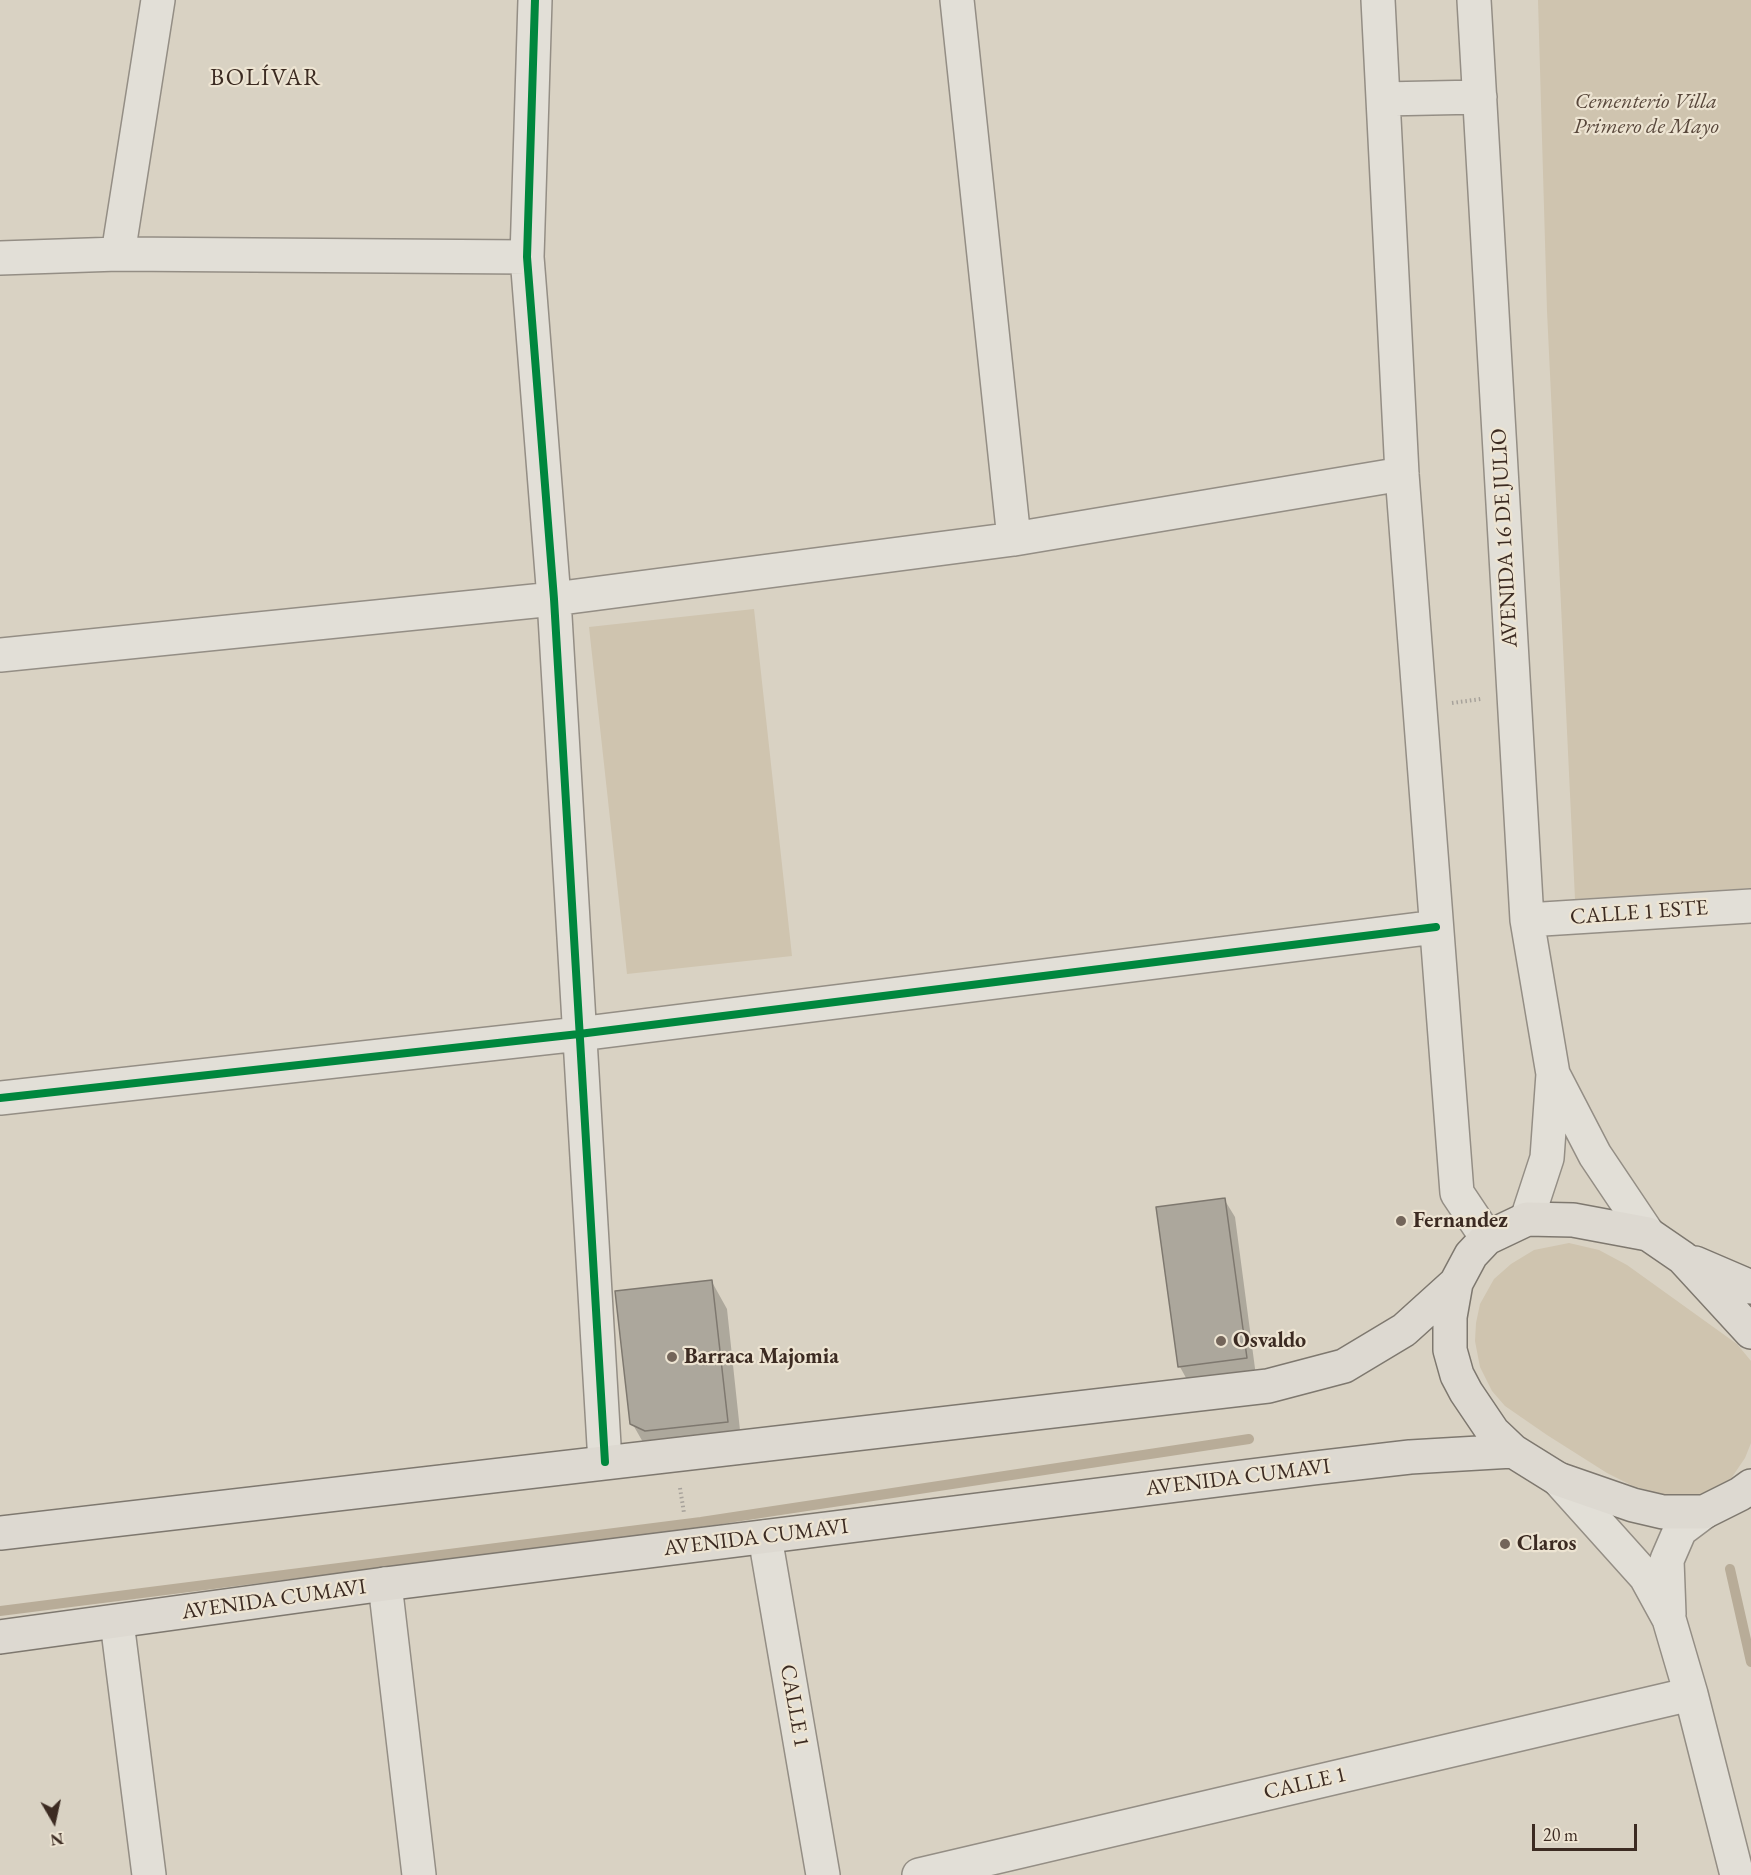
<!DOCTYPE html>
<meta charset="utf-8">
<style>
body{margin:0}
#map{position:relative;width:1751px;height:1875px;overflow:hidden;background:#d9d2c3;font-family:"EB Garamond",serif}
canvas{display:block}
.north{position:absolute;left:24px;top:1791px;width:60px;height:60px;-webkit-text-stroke:4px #ede4d2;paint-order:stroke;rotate:171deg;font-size:16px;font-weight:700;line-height:24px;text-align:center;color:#3c2b22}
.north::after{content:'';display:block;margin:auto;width:21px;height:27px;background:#3c2b22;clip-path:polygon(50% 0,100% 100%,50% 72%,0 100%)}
.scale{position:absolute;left:1532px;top:1824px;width:105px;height:27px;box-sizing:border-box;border:3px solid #3c2b22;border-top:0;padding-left:8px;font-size:18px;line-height:21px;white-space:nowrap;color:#3c2b22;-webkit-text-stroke:4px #ede4d2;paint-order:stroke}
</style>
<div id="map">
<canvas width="1751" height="1875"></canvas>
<div class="north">N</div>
<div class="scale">20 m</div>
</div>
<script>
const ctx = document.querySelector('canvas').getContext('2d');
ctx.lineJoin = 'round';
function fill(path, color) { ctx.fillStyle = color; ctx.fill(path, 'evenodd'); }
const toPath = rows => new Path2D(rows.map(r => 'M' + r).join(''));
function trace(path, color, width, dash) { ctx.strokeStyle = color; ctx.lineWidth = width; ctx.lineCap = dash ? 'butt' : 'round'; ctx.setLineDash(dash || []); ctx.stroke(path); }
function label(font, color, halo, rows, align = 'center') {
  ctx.font = font + ' "EB Garamond",serif'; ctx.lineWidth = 4.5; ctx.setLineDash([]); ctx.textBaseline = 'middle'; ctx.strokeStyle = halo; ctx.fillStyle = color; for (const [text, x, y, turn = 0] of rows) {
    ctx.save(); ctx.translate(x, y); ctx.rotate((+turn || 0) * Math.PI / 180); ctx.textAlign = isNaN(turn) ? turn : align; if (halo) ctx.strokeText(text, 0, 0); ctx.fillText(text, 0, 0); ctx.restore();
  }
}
const green = toPath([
 [1538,0,1751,0,1751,888,1575,899,1547,311],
 [754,609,792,956,627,974,589,627],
 [1569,1243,1599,1250,1627,1265,1737,1344,1751,1361,1751,1443,1745,1458,1728,1483,1711,1492,1690,1497,1660,1494,1633,1486,1607,1473,1547,1435,1505,1406,1492,1391,1480,1367,1475,1341,1476,1323,1480,1304,1494,1279,1511,1264,1534,1250]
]);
const shadow = toPath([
 [1224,1199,1235,1217,1256,1376,1190,1385,1180,1367,1158,1208],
 [712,1282,727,1309,742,1449,648,1451,632,1423]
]);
const stream = toPath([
 [1730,1569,1751,1662],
 [0,1611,701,1522,1249,1439]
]);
const building = toPath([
 [1225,1198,1247,1358,1178,1367,1156,1207,1225,1198],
 [712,1280,728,1422,645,1431,630,1424,615,1291,712,1280]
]);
const path = toPath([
 [1452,703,1481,699],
 [680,1488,684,1513]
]);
const minor = toPath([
 [535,0,527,257,554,599,605,1462],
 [957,0,1014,539],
 [1378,0,1402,474,1457,1193,1487,1238],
 [1474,0,1527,920,1553,1074,1547,1158,1527,1219],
 [1383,99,1480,97],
 [118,254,158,0],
 [0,258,118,254,527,257],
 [0,655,554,599,1014,539,1402,474],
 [1527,920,1751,906],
 [1553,1074,1595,1155,1648,1234],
 [0,1098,579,1034,1436,927],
 [1558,1479,1646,1577,1669,1619,1691,1694,1737,1875],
 [765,1537,823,1875],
 [385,1584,419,1875],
 [1669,1614,1667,1560,1680,1530,1704,1512],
 [117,1622,149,1875],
 [919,1875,1691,1694]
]);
const major = toPath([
 [1695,1263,1751,1287],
 [1751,1332,1683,1258,1648,1234,1573,1220,1527,1219,1487,1238,1471,1255,1456,1283,1450,1317,1450,1350,1457,1375,1466,1392,1493,1432,1513,1451,1558,1479,1633,1505,1663,1512,1704,1512,1740,1494,1751,1486],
 [0,1533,1268,1386,1344,1366,1404,1330,1456,1283],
 [0,1637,385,1584,1314,1468,1410,1457,1513,1451]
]);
const cycleway = toPath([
 [535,0,527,257,554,599,605,1462],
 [0,1098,579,1034,1436,927]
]);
const markers = [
 [1401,1221,6,"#73655a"],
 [1221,1341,6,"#73655a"],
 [672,1357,6,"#73655a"],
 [1505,1544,6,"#73655a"]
];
const parkNames = [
 ["Cementerio Villa",1646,102],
 ["Primero de Mayo",1646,127]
];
const streetNames = [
 ["AVENIDA 16 DE JULIO",1505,538,-93],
 ["CALLE 1 ESTE",1639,913,-4],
 ["AVENIDA CUMAVI",1238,1478,-7],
 ["AVENIDA CUMAVI",756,1538,-7],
 ["AVENIDA CUMAVI",274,1600,-8],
 ["CALLE 1",794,1706,80],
 ["CALLE 1",1305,1784,-13]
];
const poiNames = [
 ["Fernandez",1413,1221],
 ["Osvaldo",1233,1341],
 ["Barraca Majomia",684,1357],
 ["Claros",1517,1544]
];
const neighbourhoodNames = [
 ["BOLÍVAR",266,78]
];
fill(green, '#cfc4af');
fill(shadow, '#0003');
trace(stream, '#b8ac98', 10);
fill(building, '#aca79c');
trace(building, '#7e786f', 1.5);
trace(minor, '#948e85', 36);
trace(major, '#7e786f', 36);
trace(path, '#a7a29b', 4, [1.5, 3]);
trace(minor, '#e2dfd7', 33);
trace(major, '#ddd9d1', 33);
trace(cycleway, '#00873e', 8);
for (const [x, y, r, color] of markers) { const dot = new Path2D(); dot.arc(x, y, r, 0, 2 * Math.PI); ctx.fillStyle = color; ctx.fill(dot); trace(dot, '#ede4d2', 2); }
label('italic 22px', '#58473b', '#ede4d2', parkNames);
label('22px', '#3c2b22', '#ede4d2', streetNames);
label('bold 22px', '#3c2b22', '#ede4d2', poiNames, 'left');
ctx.letterSpacing = '1.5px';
label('24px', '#3c2b22', '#ede4d2', neighbourhoodNames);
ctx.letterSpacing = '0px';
</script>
